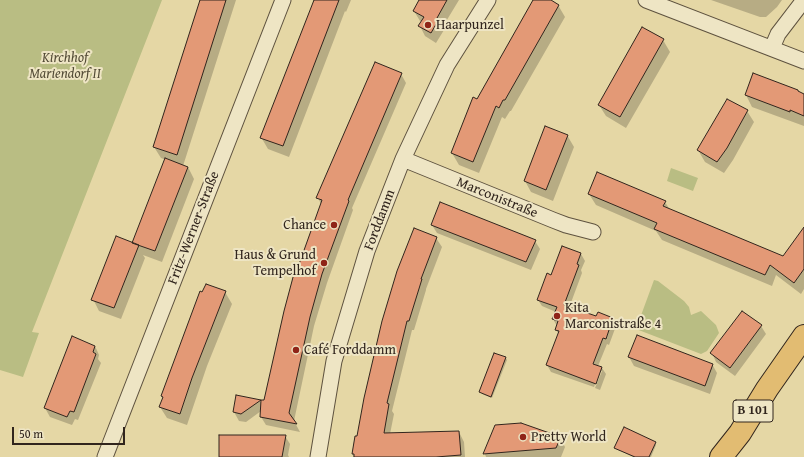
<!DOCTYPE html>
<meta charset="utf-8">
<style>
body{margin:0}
#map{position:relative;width:804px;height:457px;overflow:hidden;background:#e5d7a5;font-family:"Gentium Book Plus",serif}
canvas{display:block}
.scale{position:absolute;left:12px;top:427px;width:113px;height:18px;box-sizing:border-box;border:2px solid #31251d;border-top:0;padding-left:5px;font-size:12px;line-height:14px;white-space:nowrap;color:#31251d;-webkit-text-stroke:3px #eee5c4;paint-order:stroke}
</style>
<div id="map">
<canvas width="804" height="457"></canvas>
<div class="scale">50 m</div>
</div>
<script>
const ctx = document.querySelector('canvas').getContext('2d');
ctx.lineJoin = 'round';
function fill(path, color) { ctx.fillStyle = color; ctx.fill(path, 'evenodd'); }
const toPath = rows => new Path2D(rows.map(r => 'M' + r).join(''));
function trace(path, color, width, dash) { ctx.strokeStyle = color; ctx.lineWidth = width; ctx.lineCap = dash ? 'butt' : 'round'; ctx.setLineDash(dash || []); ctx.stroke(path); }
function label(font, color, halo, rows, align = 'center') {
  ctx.font = font + ' "Gentium Book Plus",serif'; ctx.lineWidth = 4; ctx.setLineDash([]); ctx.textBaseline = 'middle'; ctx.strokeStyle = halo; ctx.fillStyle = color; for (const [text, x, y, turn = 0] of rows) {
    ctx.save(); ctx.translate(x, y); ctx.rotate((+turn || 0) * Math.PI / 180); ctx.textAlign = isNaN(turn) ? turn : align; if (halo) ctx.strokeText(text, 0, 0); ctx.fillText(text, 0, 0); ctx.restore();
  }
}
const green = toPath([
 [0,0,162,0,32,332,39,333,23,377,0,370],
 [671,168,698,178,693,191,667,181],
 [654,280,658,281,684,301,689,307,691,315,701,311,716,325,719,333,707,351,701,354,636,329]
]);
const shadow = toPath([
 [201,0,236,0,183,166,188,167,194,179,162,262,143,255,145,258,121,319,99,311,93,299,135,245,166,160,161,158,154,147],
 [315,0,351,0,346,12,345,11,289,157,268,149,261,137],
 [420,0,459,0,442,28,444,30,436,43,425,36,420,26,422,22,420,21,414,11],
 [535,0,549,0,558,5,565,17,511,111,510,111,505,119,502,117,479,173,459,165,452,153],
 [711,0,782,0,777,7,766,17,760,17],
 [663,40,670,52,626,128,606,116,599,105],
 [401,74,406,83,352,208,353,210,327,283,314,326,294,421,300,432,266,425,261,417,261,411,246,422,239,421,234,412,260,401,262,404,265,401,298,268,321,204,318,198],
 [754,74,804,94,804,126,752,107,746,95],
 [747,111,754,122,733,160,724,173,705,162,698,150],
 [567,135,574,147,553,201,531,192,525,181],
 [589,194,665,202,670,210,783,257,804,229,804,289,801,294,776,275,772,286,662,240,656,231,596,205],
 [432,225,535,241,540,249,531,270,437,233],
 [436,238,442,247,426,289,426,290,414,330,412,330,392,411,394,414,390,434,459,432,464,442,465,457,353,457,356,437,358,438],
 [563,247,581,254,585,261,581,270,582,273,569,308,597,318,613,319,616,326,609,345,607,344,598,366,602,368,606,374,600,390,595,388,602,371,600,371,594,387,551,372,547,365,559,334,556,330,557,326,553,319,556,312,542,306,538,300,552,276],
 [225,292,232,304,207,366,187,425,167,418,160,407,163,398,162,396,200,293],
 [743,312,761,326,766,334,735,376,716,362,712,353],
 [95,346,99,355,98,359,101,363,78,420,75,419,72,425,50,417,45,408],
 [495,354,506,358,507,360,492,398,482,394,481,392],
 [629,357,712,364,717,373,710,394,634,366],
 [495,426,560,438,565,447,561,457,486,457,485,454],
 [285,436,290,444,288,455,289,457,220,457],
 [655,443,656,445,651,457,633,457,615,448]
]);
const building = toPath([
 [200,0,226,0,177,155,153,147,200,0],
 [314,0,339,0,283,146,260,138,314,0],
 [419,0,447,0,437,18,439,19,431,33,418,26,424,17,413,11,419,0],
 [533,0,551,0,559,5,505,100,503,100,499,108,496,106,473,162,451,153,473,97,477,99,533,0],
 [642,27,664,39,620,117,598,105,642,27],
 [375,62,402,73,348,200,349,201,322,274,310,317,289,413,297,424,260,417,261,400,264,400,284,311,296,266,298,267,322,200,316,198,375,62],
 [753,73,798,90,798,91,804,94,804,116,790,110,790,112,745,95,753,73],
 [727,99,748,110,727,148,717,162,697,150,727,99],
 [545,126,568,135,546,190,524,181,545,126],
 [165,158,188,167,155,251,132,243,165,158],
 [597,172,666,201,663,206,783,256,804,227,804,269,794,283,770,265,765,275,654,229,657,223,588,194,597,172],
 [440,202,536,240,526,262,431,225,440,202],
 [414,228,437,237,421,279,422,279,409,321,407,321,387,403,389,404,384,433,459,431,461,455,436,457,354,457,354,454,352,454,355,436,357,436,364,398,382,321,397,271,414,228],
 [116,236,139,245,114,308,91,300,116,236],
 [562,246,581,253,577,264,579,265,564,305,596,316,598,312,613,318,606,339,603,338,593,364,602,367,596,384,546,365,559,331,555,330,558,321,552,319,557,307,537,300,547,273,551,275,562,246],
 [206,284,226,291,192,378,180,414,159,407,163,397,161,396,200,291,202,292,206,284],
 [742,311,762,325,730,368,710,353,742,311],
 [637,335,713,364,705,386,628,357,637,335],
 [72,336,95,346,93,352,96,354,74,412,70,411,67,417,44,408,72,336],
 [494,353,506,357,491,397,479,392,494,353],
 [236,395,261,400,241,414,233,412,236,395],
 [521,423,561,437,556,448,483,454,495,425,521,423],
 [624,427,656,442,649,457,635,457,614,448,624,427],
 [219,435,286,435,282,457,219,457,219,435]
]);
const street = toPath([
 [646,0,804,61],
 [772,48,778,34,804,0],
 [403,159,553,220,566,225,593,232],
 [105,457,283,0],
 [318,457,334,361,367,251,403,159,447,65,488,0]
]);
const primary = toPath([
 [721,457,740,433,767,389,804,336]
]);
const markers = [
 [428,25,4,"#8f2418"],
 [334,225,4,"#8f2418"],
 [324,263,4,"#8f2418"],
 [557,316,4,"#8f2418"],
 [296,350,4,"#8f2418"],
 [523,437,4,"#8f2418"]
];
const shields = [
 [753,411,40]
];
const shieldNames = [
 ["B 101",753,411]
];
const poiNames = [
 ["Haarpunzel",436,25],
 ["Chance",326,225,"right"],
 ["Haus & Grund",316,255,"right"],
 ["Tempelhof",316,271,"right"],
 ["Kita",565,308],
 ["Marconistraße 4",565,324],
 ["Café Forddamm",304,350],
 ["Pretty World",531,437]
];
const parkNames = [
 ["Kirchhof",65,58],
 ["Mariendorf II",65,74]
];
const streetNames = [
 ["Marconistraße",497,198,22],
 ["Forddamm",380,220,-69],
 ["Fritz-Werner-Straße",194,228,-69]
];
fill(green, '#b9bd83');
fill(shadow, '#0003');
fill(building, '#e39976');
trace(building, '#31251d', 1);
trace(street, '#5e523f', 17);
trace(primary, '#31251d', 24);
trace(street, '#eee5c4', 15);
trace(primary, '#e2bc72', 22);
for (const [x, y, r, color] of markers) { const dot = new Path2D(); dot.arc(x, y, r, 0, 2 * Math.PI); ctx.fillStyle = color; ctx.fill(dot); trace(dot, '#eee5c4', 1.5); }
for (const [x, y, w] of shields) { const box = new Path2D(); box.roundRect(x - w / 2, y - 11, w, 22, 3); ctx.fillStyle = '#eee5c4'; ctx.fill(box); trace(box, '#31251d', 1); }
label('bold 13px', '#31251d', null, shieldNames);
label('14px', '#31251d', '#eee5c4', poiNames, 'left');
label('italic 14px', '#534b36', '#eee5c4', parkNames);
label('14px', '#31251d', '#eee5c4', streetNames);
</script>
